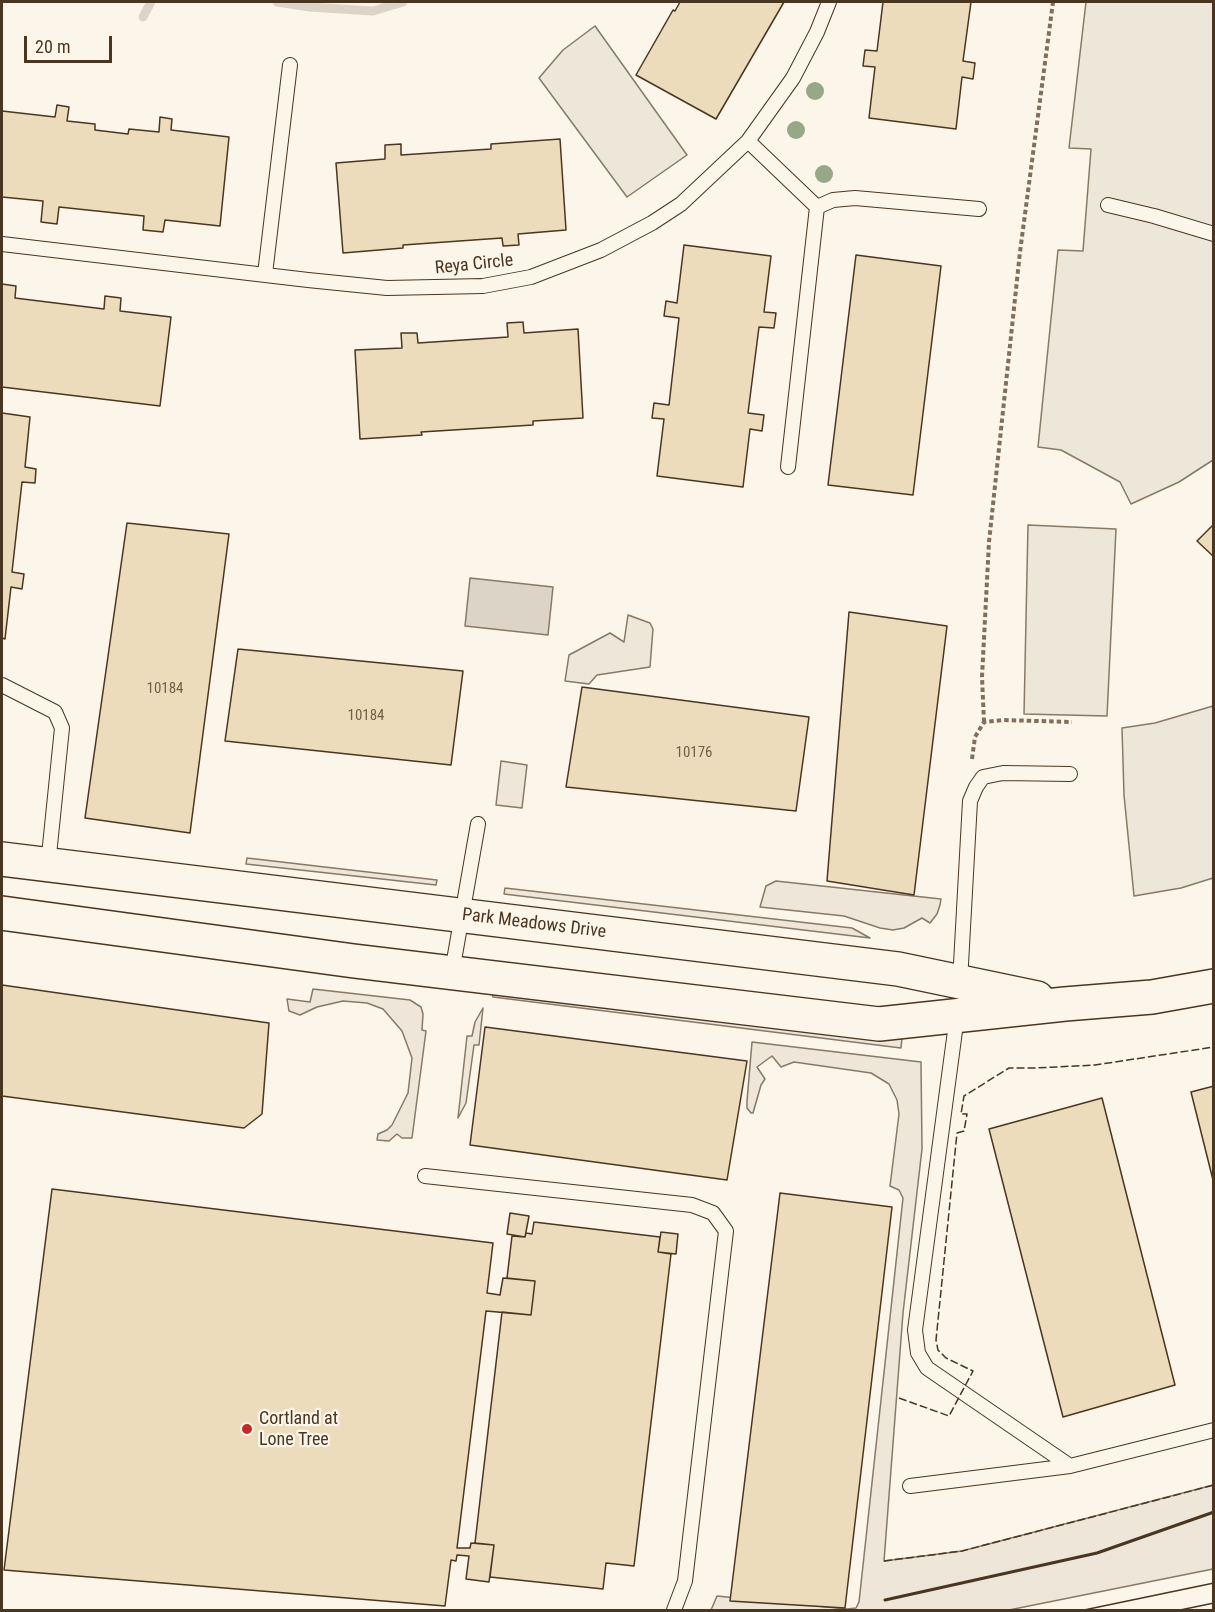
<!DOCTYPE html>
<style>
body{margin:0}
#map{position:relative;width:1215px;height:1612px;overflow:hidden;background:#fbf6e9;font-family:"Roboto Condensed",sans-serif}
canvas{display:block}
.frame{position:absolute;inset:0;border:3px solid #4a3520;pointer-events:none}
.scale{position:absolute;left:24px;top:36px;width:88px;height:27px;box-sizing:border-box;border:3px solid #4a3520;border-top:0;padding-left:8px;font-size:18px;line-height:21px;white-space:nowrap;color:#4a3520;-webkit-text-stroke:4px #fbf6e9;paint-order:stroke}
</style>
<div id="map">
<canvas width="1215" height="1612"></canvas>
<div class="frame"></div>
<div class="scale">20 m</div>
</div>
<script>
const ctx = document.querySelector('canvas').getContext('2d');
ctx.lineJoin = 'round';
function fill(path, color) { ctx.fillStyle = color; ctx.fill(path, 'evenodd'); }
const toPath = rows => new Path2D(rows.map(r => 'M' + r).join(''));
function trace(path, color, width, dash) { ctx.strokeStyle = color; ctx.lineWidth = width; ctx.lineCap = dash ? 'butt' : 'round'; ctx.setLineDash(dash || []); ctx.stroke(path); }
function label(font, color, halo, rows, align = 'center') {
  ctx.font = font + ' "Roboto Condensed",sans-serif'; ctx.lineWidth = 4.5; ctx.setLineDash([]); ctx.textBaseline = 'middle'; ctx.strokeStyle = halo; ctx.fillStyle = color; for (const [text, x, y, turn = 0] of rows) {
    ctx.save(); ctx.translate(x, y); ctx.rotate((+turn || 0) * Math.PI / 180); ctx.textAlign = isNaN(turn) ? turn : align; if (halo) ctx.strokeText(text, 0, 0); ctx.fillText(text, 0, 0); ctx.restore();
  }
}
const green = toPath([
 [628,615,650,623,653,629,650,667,597,675,589,684,565,681,569,655,610,633,624,642,628,615],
 [501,761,527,765,522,808,496,805,501,761],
 [247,858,437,880,436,885,246,864,247,858],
 [776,881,941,899,940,905,937,914,930,923,922,918,904,928,893,930,880,928,844,916,760,907,766,886,776,881],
 [505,888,852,928,870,938,504,894,505,888],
 [313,989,410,1000,421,1007,423,1014,422,1030,426,1031,412,1138,402,1138,397,1134,389,1141,377,1140,378,1134,387,1130,392,1125,408,1093,412,1058,402,1031,383,1009,367,1003,343,1001,317,1007,300,1015,289,1011,287,999,310,1002,313,989],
 [505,991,902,1038,901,1048,493,997,492,993,505,991],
 [483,1008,479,1045,474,1045,466,1103,458,1118,467,1036,472,1036,475,1022,483,1008],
 [752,1042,921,1062,922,1149,903,1313,884,1561,962,1551,1213,1485,1213,1569,1009,1610,711,1610,717,1596,847,1609,856,1608,859,1602,903,1198,899,1190,890,1186,899,1114,897,1100,889,1084,871,1073,794,1062,781,1067,772,1056,757,1067,765,1079,761,1085,753,1113,751,1113,747,1108,747,1101,752,1042]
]);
const parking = toPath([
 [1086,2,1213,2,1213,460,1179,482,1131,504,1120,482,1061,450,1038,447,1058,250,1083,251,1091,149,1069,148,1086,2],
 [595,26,687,155,627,197,539,78,563,50,595,26],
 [1028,525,1116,529,1107,716,1024,714,1028,525],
 [1213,706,1213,878,1181,888,1134,896,1124,795,1122,728,1155,723,1213,706]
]);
const water = toPath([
 [470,578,553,587,548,635,465,626,470,578]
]);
const stream = toPath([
 [277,2,310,7,373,11,403,2],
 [143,17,151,2]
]);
const building = toPath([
 [680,2,784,2,716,119,636,75,673,10,675,11,680,2],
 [883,2,971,2,963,61,975,63,973,79,962,77,956,129,869,118,875,67,863,66,865,50,877,51,883,2],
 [57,105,69,107,67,121,95,124,95,130,128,134,129,129,159,132,160,117,172,119,171,130,229,137,220,226,165,220,163,232,143,230,144,216,59,207,57,224,41,222,43,201,2,197,2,111,55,117,57,105],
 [560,139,566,230,518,234,519,245,503,246,502,238,403,245,403,248,343,253,336,163,385,159,385,145,401,144,401,155,491,149,491,144,560,139],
 [684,245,771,256,764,312,776,313,774,328,759,327,748,413,764,415,762,431,750,429,743,487,657,476,664,419,652,418,654,403,669,405,679,318,664,316,666,301,677,303,684,245],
 [856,255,941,266,913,495,828,485,856,255],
 [2,284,16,286,15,298,104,309,105,296,121,298,120,311,171,317,160,406,2,387,2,395,2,284],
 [523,322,524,333,578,329,583,418,533,421,533,425,421,432,422,435,360,439,355,350,402,348,401,333,417,333,418,343,508,337,507,323,523,322],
 [2,413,30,417,25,467,36,469,35,483,22,482,12,572,24,574,22,589,11,587,5,639,2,638,2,413],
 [127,523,229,534,190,833,85,818,127,523],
 [1214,524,1214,557,1197,541,1214,524],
 [849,612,947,626,914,895,827,881,849,612],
 [238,649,463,671,451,765,225,741,238,649],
 [582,687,809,717,796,811,566,787,582,687],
 [2,985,269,1023,262,1114,244,1128,2,1096,2,985],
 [485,1027,747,1061,727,1180,470,1145,485,1027],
 [1214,1086,1214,1184,1191,1092,1214,1086],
 [1102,1098,1175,1385,1063,1417,989,1129,1102,1098],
 [52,1189,493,1243,487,1293,500,1295,503,1278,535,1281,531,1315,486,1311,457,1548,470,1548,471,1543,494,1545,489,1582,466,1579,469,1556,457,1555,456,1561,451,1560,445,1606,4,1570,52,1189],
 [780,1193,892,1207,845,1608,730,1601,780,1193],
 [510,1213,529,1216,525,1237,507,1234,510,1213],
 [534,1222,660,1237,658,1252,671,1254,634,1566,606,1563,603,1589,490,1577,494,1545,475,1543,502,1312,531,1315,535,1281,507,1278,512,1236,525,1237,526,1233,532,1234,534,1222],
 [661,1232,678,1234,676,1254,658,1252,661,1232]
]);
const path = toPath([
 [984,722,982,677,989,542,1020,252,1053,2],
 [972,759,975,737,984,722,1003,720,1072,722]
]);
const service = toPath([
 [748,141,817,207],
 [1108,205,1154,216,1214,234],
 [2,244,308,280,387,288,483,286,531,277,601,250,652,223,681,204,748,141,793,78,817,32,829,2],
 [265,274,290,65],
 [788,467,817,207,833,200,855,198,979,209],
 [2,685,55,712,62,728,48,865],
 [452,972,478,824],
 [960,982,970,801,976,787,983,777,1003,773,1070,774],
 [957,1016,915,1330,918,1353,927,1368,1070,1466],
 [425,1176,692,1205,713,1213,726,1231,685,1581,674,1610],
 [910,1486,1070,1466,1214,1430]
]);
const secondary = toPath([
 [2,859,898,969,1037,998],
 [2,913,354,961,879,1024,1065,1004,1152,997,1214,986]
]);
const tram = toPath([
 [1084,1610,1214,1583],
 [1180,1610,1214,1603]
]);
const fence = toPath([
 [899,1398,949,1416,973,1371,946,1358,938,1350,936,1340,957,1133,964,1131,967,1114,961,1114,964,1096,1009,1068,1036,1068,1095,1065,1214,1047],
 [884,1561,962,1551,1214,1485]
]);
const wall = toPath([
 [885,1600,1097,1553,1214,1512]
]);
const trees = [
 [815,91],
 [796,130],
 [824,174]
];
const markers = [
 [247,1429,6,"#c62828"]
];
const numberNames = [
 ["10184",165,689],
 ["10184",366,716],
 ["10176",694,753]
];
const streetNames = [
 ["Reya Circle",474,265,-6],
 ["Park Meadows Drive",534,924,7]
];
const poiNames = [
 ["Cortland at",259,1419],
 ["Lone Tree",259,1440]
];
fill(green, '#ede6d9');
trace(green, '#887966', 1.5);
fill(parking, '#ede7d9');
trace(parking, '#887966', 1.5);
fill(water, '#dcd4c6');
trace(water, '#887966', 1.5);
trace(stream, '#dcd4c6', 9);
fill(building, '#ecdcbc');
trace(building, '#4a3520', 1.5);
trace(service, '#4a3520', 16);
trace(secondary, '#4a3520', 36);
trace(path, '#7f6f5c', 4, [4.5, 3]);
trace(service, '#fbf6e9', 14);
trace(secondary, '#fbf6e9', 33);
trace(tram, '#4a3520', 1.5);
trace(fence, '#4a3520', 1.5, [8, 3]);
trace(wall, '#4a3520', 3);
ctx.fillStyle = '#96a887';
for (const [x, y] of trees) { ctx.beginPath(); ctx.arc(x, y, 9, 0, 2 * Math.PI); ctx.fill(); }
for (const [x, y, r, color] of markers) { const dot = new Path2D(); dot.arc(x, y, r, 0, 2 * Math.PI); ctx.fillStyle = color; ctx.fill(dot); trace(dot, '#fbf6e9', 2); }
label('15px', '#725f47', null, numberNames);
label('18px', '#4a3520', '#fbf6e9', streetNames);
label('18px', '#4a3520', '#fbf6e9', poiNames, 'left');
</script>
